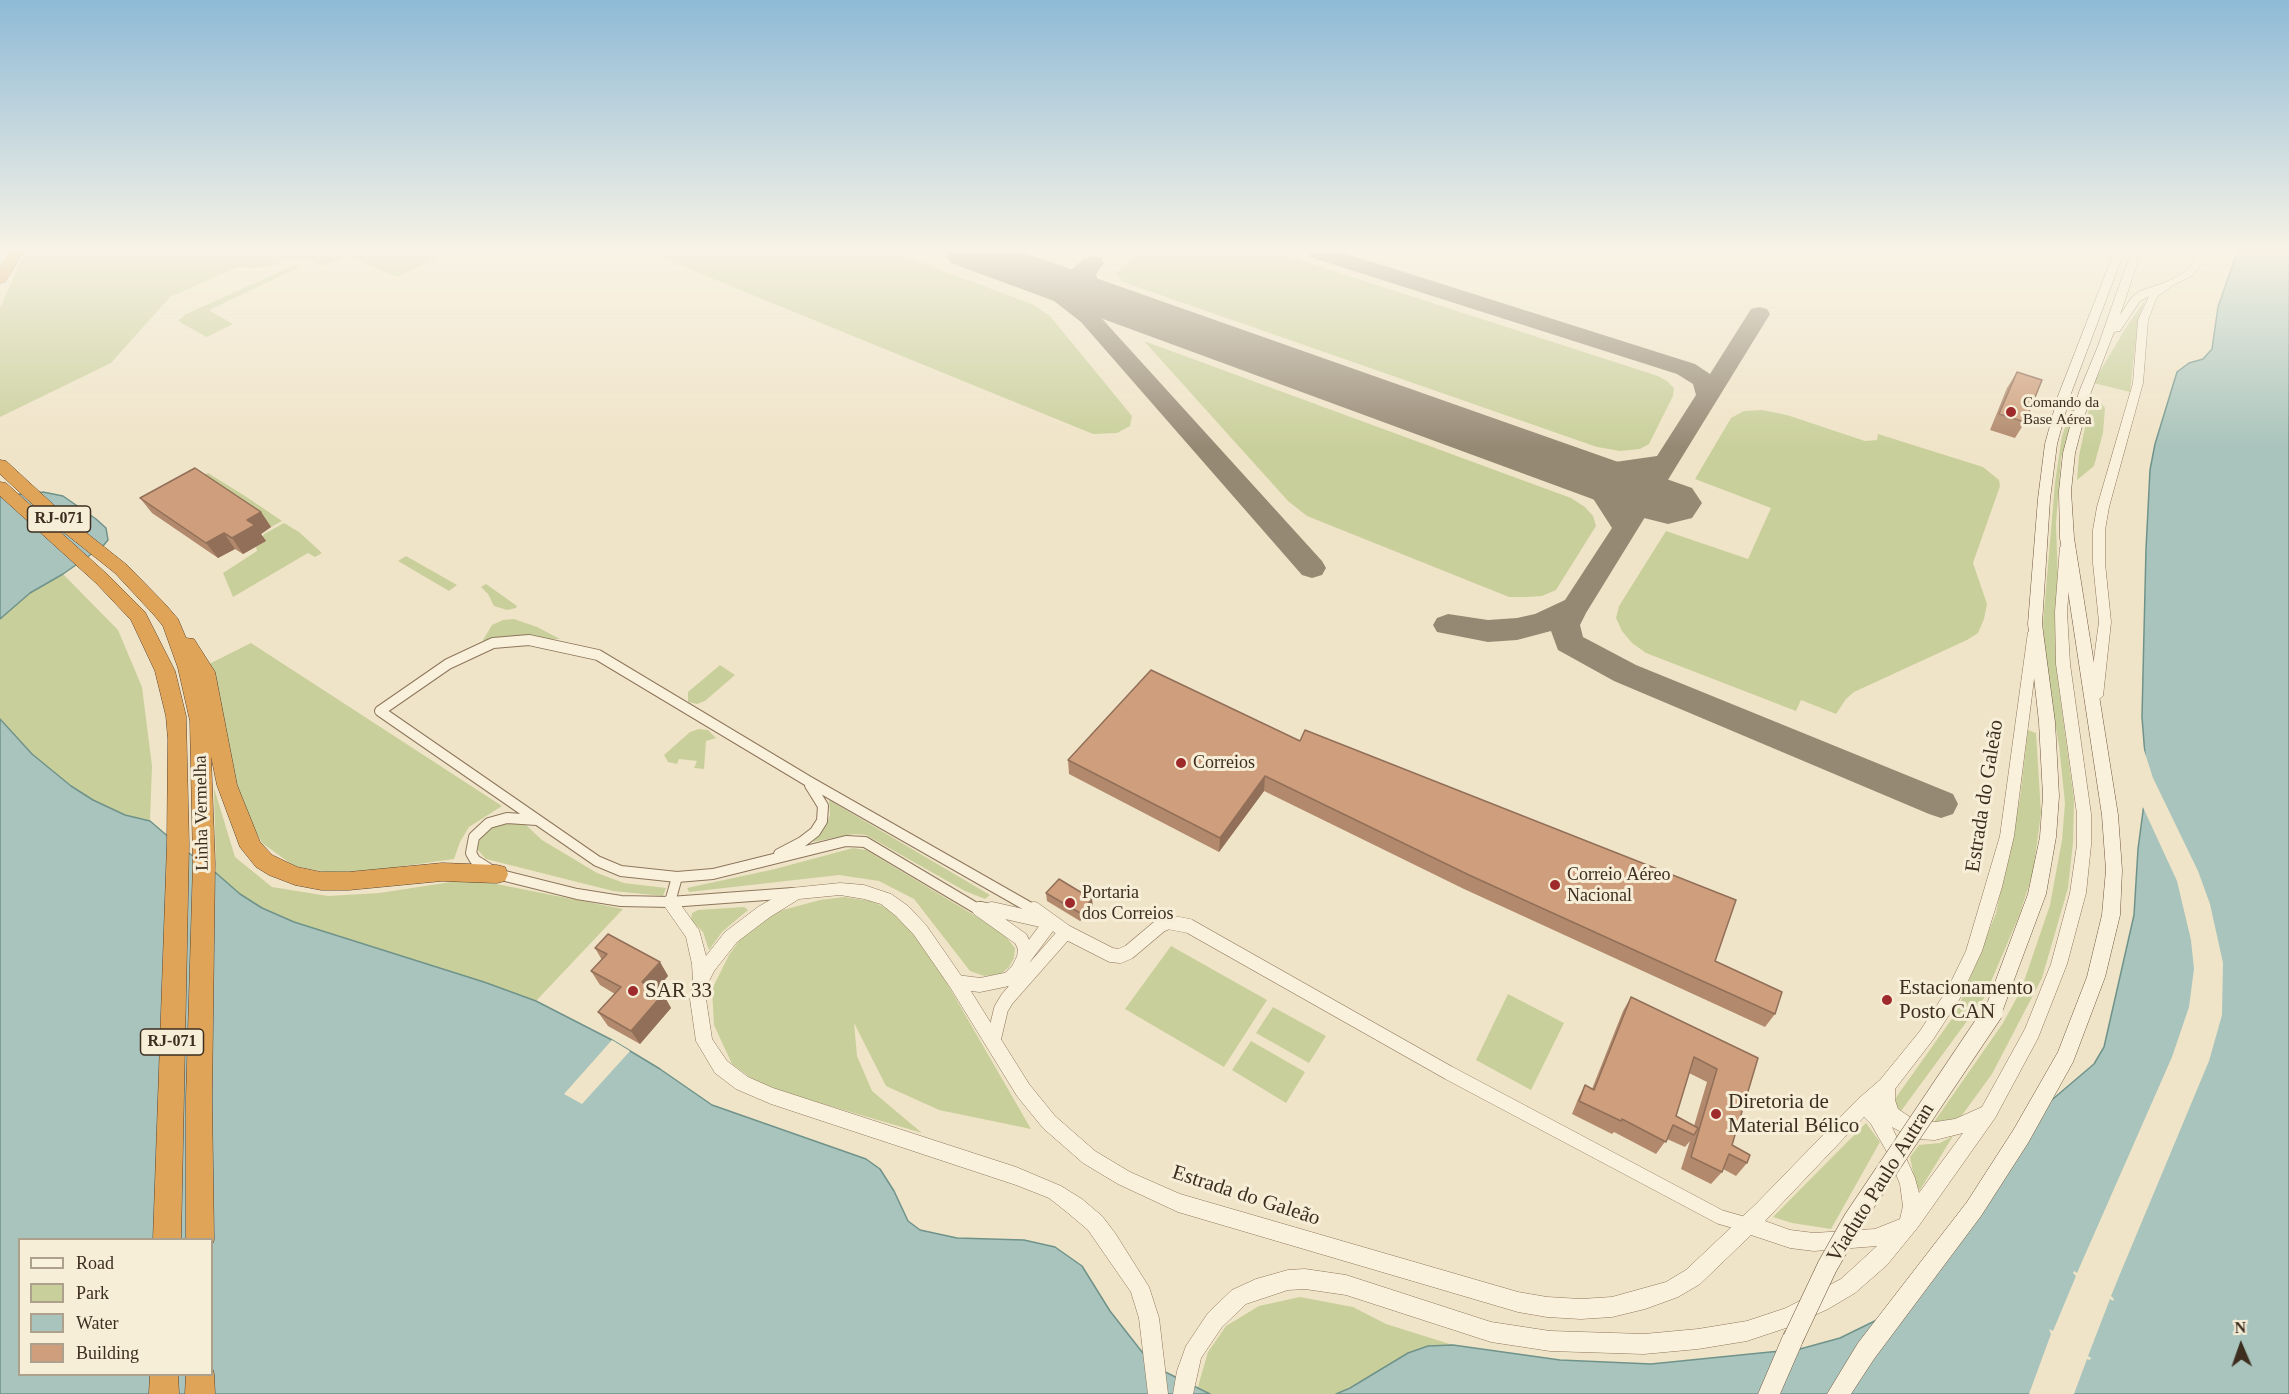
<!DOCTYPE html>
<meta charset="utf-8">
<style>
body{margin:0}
#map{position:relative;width:2289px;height:1394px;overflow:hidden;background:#f0e4c8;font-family:Georgia,serif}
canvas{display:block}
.legend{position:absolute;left:18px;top:1238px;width:195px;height:138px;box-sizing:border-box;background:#f7eed8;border:2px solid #ada18e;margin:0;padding:8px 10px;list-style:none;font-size:18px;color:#3d2e20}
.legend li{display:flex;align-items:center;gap:12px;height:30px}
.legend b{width:30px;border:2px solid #ada18e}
.north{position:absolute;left:2211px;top:1316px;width:60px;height:60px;-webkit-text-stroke:4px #f7eed8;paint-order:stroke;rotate:358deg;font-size:16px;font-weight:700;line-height:24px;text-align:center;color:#3d2e20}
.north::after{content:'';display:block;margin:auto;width:21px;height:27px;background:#3d2e20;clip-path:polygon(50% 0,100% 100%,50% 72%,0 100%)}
</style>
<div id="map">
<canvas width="2289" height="1394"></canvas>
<ul class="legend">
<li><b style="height:8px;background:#faf1dc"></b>Road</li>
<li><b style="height:16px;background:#c9cf9b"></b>Park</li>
<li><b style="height:16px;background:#a9c4bc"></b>Water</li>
<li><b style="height:16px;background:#cf9f7d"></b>Building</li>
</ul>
<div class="north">N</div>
</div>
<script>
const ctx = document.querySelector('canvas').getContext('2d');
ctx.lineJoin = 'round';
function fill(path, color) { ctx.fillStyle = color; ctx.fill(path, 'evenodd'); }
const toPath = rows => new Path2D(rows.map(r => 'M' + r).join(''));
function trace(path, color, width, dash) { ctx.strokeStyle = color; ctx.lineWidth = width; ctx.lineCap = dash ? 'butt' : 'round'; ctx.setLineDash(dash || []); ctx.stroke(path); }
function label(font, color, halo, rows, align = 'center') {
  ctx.font = font + ' Georgia,serif'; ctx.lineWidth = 6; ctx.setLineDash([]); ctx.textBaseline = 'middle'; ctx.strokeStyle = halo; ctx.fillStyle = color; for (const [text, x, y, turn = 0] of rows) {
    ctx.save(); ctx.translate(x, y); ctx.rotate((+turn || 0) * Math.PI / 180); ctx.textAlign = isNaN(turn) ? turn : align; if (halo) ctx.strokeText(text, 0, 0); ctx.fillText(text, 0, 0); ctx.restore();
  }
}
const green = toPath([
 [38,252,448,252,398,277,346,256,322,266,304,259,285,260,271,266,254,268,238,267,170,297,111,363,0,417,0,308,22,258],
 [647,252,892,252,1032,304,1050,316,1132,416,1130,426,1117,433,1093,434],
 [1141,252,1275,252,1658,376,1667,381,1674,388,1673,396,1649,444,1640,449,1620,451,1597,447,1123,282,1116,273],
 [299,265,298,268,209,310,233,324,207,337,181,323,179,320,186,314,293,266],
 [2145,300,2137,329,2130,392,2093,383,2125,329],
 [1144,341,1571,498,1585,507,1593,516,1596,526,1556,590,1542,596,1527,597,1509,597,1307,516,1288,501],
 [2091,399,2101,403,2105,408,2103,433,2094,466,2077,480,2079,456],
 [2074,402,2077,402,2061,458,2056,524,2059,610,2058,682,2074,800,2073,843,2068,888,2042,978,1992,1074,1960,1118,1934,1122,2003,1023,2021,990,2050,905,2062,840,2065,803,2059,746,2046,671,2043,624,2055,483,2062,436],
 [1762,410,1787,415,1865,441,1877,440,1878,434,1983,467,1999,480,2000,486,1973,563,1987,604,1984,619,1978,633,1967,640,1854,692,1846,699,1836,714,1801,700,1796,711,1646,653,1632,643,1622,631,1616,618,1619,606,1666,531,1748,559,1771,508,1695,479,1731,418,1744,411],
 [208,473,245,496,282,521,271,527,206,484,182,485],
 [284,523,299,532,322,553,315,557,308,553,233,597,223,573,257,551,256,547,266,541,262,538,264,534],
 [406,556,457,585,449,591,398,561],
 [63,574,118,630,142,687,152,766,150,821,125,815,93,800,71,786,32,754,0,719,0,619,30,593],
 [486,584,517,606,516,608,507,610,494,606,488,594,481,587],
 [514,619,537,627,560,639,484,642,483,640,492,625,503,620],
 [251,643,502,806,469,827,460,842,454,859,369,871,326,872,294,866,262,843,241,805,228,739,209,664],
 [720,665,735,675,705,701,697,704,688,702,688,692],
 [699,729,708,730,716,738,706,741,704,769,694,768,697,761,679,759,677,764,668,762,664,755,690,732],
 [2028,730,2036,733,2041,813,2033,873,2019,916,1984,998,1901,1111,1894,1103,1897,1096,1956,1013,1996,913,2020,798],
 [214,788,235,857,272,887,328,896,379,893,471,879,623,909,536,1001,484,982,294,922,262,908,240,894,216,873],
 [829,800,990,895,985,899,965,891,866,835,854,834,813,842,826,826,830,815],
 [504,822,525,824,542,840,597,873,624,883,666,888,663,896,613,891,486,859,477,849,478,841,492,827],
 [853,848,866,850,1002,932,1015,948,1014,958,1009,967,1001,974,984,976,970,971,914,899,879,881,839,875,689,892,687,888,775,869],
 [844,897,871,901,896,912,918,933,1031,1129,939,1110,886,1086,854,1023,857,1056,872,1091,922,1133,762,1086,732,1064,714,1025,712,989,729,955,739,941,760,922,779,911,820,900],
 [744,907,748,910,722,932,709,950,703,932,691,920,692,913,698,910],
 [1171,946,1267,1000,1224,1067,1125,1009],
 [1508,994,1564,1023,1531,1090,1476,1060],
 [1273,1007,1326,1036,1309,1063,1256,1033],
 [1251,1041,1305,1072,1286,1103,1232,1070],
 [1866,1123,1880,1142,1831,1229,1792,1223,1773,1217],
 [1953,1136,1920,1190,1916,1187,1910,1157,1919,1145,1940,1143],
 [1300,1297,1353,1307,1386,1324,1453,1345,1428,1346,1336,1394,1210,1394,1197,1390,1208,1352,1226,1326,1259,1306]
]);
const water = toPath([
 [2237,252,2289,252,2289,1394,1336,1394,1350,1388,1408,1353,1428,1346,1453,1345,1560,1360,1651,1364,1800,1349,1840,1338,1889,1314,2047,1104,2094,1064,2104,1047,2134,915,2138,849,2147,781,2142,717,2144,632,2146,549,2150,470,2155,444,2177,372,2189,363,2203,359,2212,349,2218,307,2237,252],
 [43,492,63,496,96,519,106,528,108,540,103,546,63,574,30,593,0,619,0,496,43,492],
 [0,719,32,754,71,786,93,800,125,815,150,821,178,845,216,873,240,894,262,908,294,922,484,982,536,1001,612,1040,660,1069,712,1105,866,1159,880,1169,894,1191,908,1221,920,1230,957,1238,1024,1240,1055,1247,1082,1266,1110,1311,1153,1366,1210,1394,0,1394,0,719],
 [20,1240,212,1240,212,1374,20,1374,20,1240]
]);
const pier = toPath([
 [2141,747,2143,747,2153,778,2198,871,2210,904,2223,963,2222,1015,2209,1061,2120,1274,2111,1296,2114,1299,2113,1301,2110,1299,2088,1356,2091,1358,2090,1360,2087,1359,2074,1394,2029,1394,2051,1334,2049,1329,2053,1331,2076,1276,2073,1273,2074,1271,2077,1273,2172,1057,2189,1007,2194,969,2191,940,2177,881,2141,803,2144,781],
 [612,1040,630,1051,582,1104,564,1094]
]);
const taxiway = toPath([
 [1307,252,1341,252,1695,364,1710,374,1751,309,1759,307,1767,309,1770,314,1586,613,1580,625,1583,637,1636,665,1953,794,1958,804,1953,814,1941,818,1929,814,1614,681,1558,650,1551,631,1517,640,1488,642,1437,632,1433,625,1437,618,1448,614,1488,620,1517,618,1535,614,1565,600,1612,528,1594,500,1584,489,1555,470,1538,466,1534,460,1538,454,1547,452,1577,460,1608,463,1657,456,1696,395,1693,384,1677,374,1310,257,1307,252],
 [1646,475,1626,506,1604,479,1636,477,1646,475],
 [1093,256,1101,258,1104,263,1096,274,1100,287,1121,299,1124,304,1121,309,1113,311,1088,300,1095,311,1322,561,1326,568,1322,575,1312,578,1302,575,1081,322,1054,301,1005,273,1002,268,1005,263,1013,261,1021,263,1060,285,1067,273,1085,258,1093,256]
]);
const runway = toPath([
 [944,252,1022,252,1692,488,1702,503,1692,518,1668,524,1644,518,951,263,944,252]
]);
const minorFar1 = toPath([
 [537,820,507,818,489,823,474,837,471,853,475,860,497,874,577,894,621,901,670,902,793,893],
 [779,854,802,842,815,832,822,821,823,806,810,785],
 [670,902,677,877],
 [981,907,999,911],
 [981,911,865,842,846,841,713,874,677,877,621,871,597,861,380,711,448,664,493,643,529,640,598,655,808,781,1036,911]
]);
const minor = toPath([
 [992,909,1045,921],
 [1034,909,1066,932,1111,955,1120,956,1129,952,1161,925,1168,922,1189,926,1449,1073,1720,1217,1748,1225],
 [1024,958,1051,922],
 [956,982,980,985,1009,979,1018,970,1024,958,1025,948,1021,939,979,909],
 [993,1043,1001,1009,1007,999,1066,932]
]);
const tertiary = toPath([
 [2201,252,2210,252,2193,275,2172,286,2157,297,2148,320,2143,383,2109,507,2105,530,2105,563,2111,622,2103,696,2096,701,2089,696,2099,622,2093,563,2093,530,2097,507,2133,383,2138,320,2150,294,2166,282,2187,271,2201,252],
 [2066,543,2072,547,2067,612,2070,664,2091,814,2091,845,2086,893,2067,964,2038,1038,1995,1118,1918,1227,1887,1265,1855,1293,1828,1309,1789,1327,1747,1341,1698,1349,1644,1354,1550,1351,1491,1342,1346,1295,1305,1289,1288,1290,1246,1304,1222,1327,1201,1358,1193,1394,1173,1394,1177,1371,1186,1346,1208,1313,1232,1290,1256,1279,1288,1270,1305,1269,1346,1275,1491,1322,1550,1331,1644,1334,1698,1329,1747,1321,1786,1308,1841,1279,1877,1246,1814,1251,1790,1248,1751,1235,1700,1284,1678,1297,1645,1309,1612,1317,1581,1319,1547,1317,1518,1312,1178,1212,1118,1184,1083,1163,1043,1128,1017,1096,950,987,914,935,896,916,881,904,864,899,840,895,799,899,770,917,737,942,714,971,708,983,706,999,712,1039,727,1061,748,1077,773,1088,1016,1167,1061,1186,1082,1199,1102,1216,1115,1233,1149,1287,1159,1318,1168,1394,1148,1394,1139,1318,1131,1292,1088,1230,1068,1213,1049,1198,1016,1185,771,1104,736,1089,715,1073,696,1041,690,999,693,981,692,964,686,937,665,907,662,902,665,897,670,895,675,897,699,930,706,956,725,932,758,907,791,888,840,883,864,885,891,894,908,906,926,925,962,977,1029,1084,1055,1116,1095,1151,1130,1172,1180,1194,1518,1292,1547,1297,1581,1299,1612,1297,1666,1282,1686,1270,1756,1204,1858,1099,1880,1080,1920,1031,1947,990,1966,951,2000,836,2028,632,2034,627,2040,632,2014,836,2002,887,1982,951,1959,1000,1932,1041,1895,1089,1895,1100,1898,1109,1916,1121,1935,1122,1955,1119,1982,1107,2025,1029,2051,964,2070,893,2077,845,2077,814,2056,664,2055,612,2060,547,2066,543],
 [1864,1117,1871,1124,1887,1152,1900,1184,1903,1206,1900,1219,1875,1229,1814,1233,1790,1230,1765,1221,1864,1117],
 [1892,1127,1914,1139,1935,1140,1963,1133,1919,1193,1915,1178,1892,1127]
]);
const secondary = toPath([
 [2114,252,2124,252,2070,396,2057,444,2050,499,2042,624,2055,722,2059,796,2056,837,2046,894,2002,1012,2000,1018,1993,1020,1986,1018,1984,1012,2028,894,2040,837,2043,796,2039,722,2028,624,2038,499,2045,444,2058,396,2114,252],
 [2131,252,2141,252,2120,315,2132,297,2140,291,2169,281,2174,284,2140,301,2120,331,2114,332,2091,392,2075,453,2071,491,2074,538,2118,815,2122,870,2120,915,2105,977,2073,1062,2028,1143,1981,1216,1874,1359,1851,1394,1827,1394,1858,1343,1967,1202,2014,1129,2058,1052,2087,977,2102,915,2106,870,2102,815,2060,538,2059,491,2063,453,2079,392,2098,346,2131,252],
 [1793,1328,1801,1331,1804,1339,1780,1394,1758,1394,1785,1331,1793,1328]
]);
const motorway = toPath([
 [10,252,23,252,5,282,0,283,0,268,10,252],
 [0,460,6,461,69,519,127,565,166,605,178,619,186,638,194,639,215,672,237,785,260,842,272,855,297,867,321,872,349,872,442,863,497,865,505,867,508,874,505,881,497,883,442,881,349,890,321,890,295,885,269,875,256,867,240,847,217,785,211,756,215,863,212,1099,214,1240,212,1245,212,1240,186,1240,186,1099,193,863,190,721,178,668,163,626,154,615,115,573,57,527,0,474,0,460],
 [0,482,6,483,108,575,145,612,175,671,186,716,189,845,181,1240,153,1240,167,845,168,739,166,716,155,671,131,620,96,583,0,496,0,482],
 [212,1367,214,1374,215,1394,185,1394,186,1374,212,1374,212,1367],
 [150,1374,178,1374,179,1394,149,1394,150,1374]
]);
const secondaryBridge = toPath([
 [1793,1339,1827,1267,1854,1219,1993,1012]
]);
const wall = toPath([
 [2017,372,2025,422,2015,438,1990,430,2007,388],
 [140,498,261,512,271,527,261,534,266,541,243,554,235,549,218,558,152,513],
 [1151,670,1715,961,1775,1014,1765,1027,1464,889,1264,791,1219,852,1069,774,1068,760],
 [1046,893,1093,906,1080,921,1047,901],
 [595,948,660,962,668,976,656,990,663,994,671,1008,640,1044,608,1026,598,1012,615,994,600,985,591,971,602,960],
 [1631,997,1758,1058,1732,1145,1747,1163,1736,1176,1723,1169,1722,1172,1711,1184,1681,1169,1690,1141,1685,1147,1667,1139,1656,1154,1614,1132,1612,1134,1572,1114,1578,1099,1585,1085,1592,1089,1623,1011],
 [1689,1073,1707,1082,1694,1126,1676,1116]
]);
const shadedWall = toPath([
 [261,512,271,527,261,534,266,541,243,554,232,538,247,520],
 [224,533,235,549,218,558,206,543],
 [1265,776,1264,791,1219,852,1220,838],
 [1092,899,1093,906,1080,921,1080,913],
 [660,962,668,976,650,996,642,982],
 [663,994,671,1008,640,1044,631,1031]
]);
const building = toPath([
 [2017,372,2042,380,2025,422,1999,414,2017,372],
 [195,468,261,512,247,520,255,525,232,538,224,533,206,543,140,498,195,468],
 [1151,670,1300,741,1305,730,1736,900,1715,961,1782,992,1775,1014,1469,875,1265,776,1220,838,1068,760,1151,670],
 [1059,879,1092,899,1080,913,1046,893,1059,879],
 [608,934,660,962,642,982,663,994,631,1031,598,1012,621,987,591,971,607,954,595,948,608,934],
 [1631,997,1758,1058,1732,1145,1750,1155,1747,1163,1729,1154,1722,1172,1691,1157,1717,1069,1694,1057,1676,1116,1698,1128,1694,1135,1673,1125,1666,1142,1622,1119,1621,1121,1579,1101,1585,1085,1594,1090,1631,997]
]);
const markers = [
 [2011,412,6,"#9e2a2b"],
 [1181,763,6,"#9e2a2b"],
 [1555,885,6,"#9e2a2b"],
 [1070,903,6,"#9e2a2b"],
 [633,991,6,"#9e2a2b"],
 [1887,1000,6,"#9e2a2b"],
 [1716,1114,6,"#9e2a2b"]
];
const farPoinames = [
 ["Comando da",2023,403],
 ["Base Aérea",2023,420]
];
const shields = [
 [59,519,63],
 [172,1042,63]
];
const shieldNames = [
 ["RJ-071",59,519],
 ["RJ-071",172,1042]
];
const poiNames = [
 ["Correios",1193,763],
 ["Correio Aéreo",1567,875],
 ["Nacional",1567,896],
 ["Portaria",1082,893],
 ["dos Correios",1082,914]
];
const streetNames = [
 ["Linha Vermelha",202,813,-91]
];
const nearStreetnames = [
 ["Estrada do Galeão",1985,796,-81],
 ["Viaduto Paulo Autran",1881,1183,-58],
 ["Estrada do Galeão",1246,1196,18]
];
const nearPoinames = [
 ["Estacionamento",1899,988],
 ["Posto CAN",1899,1012],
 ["SAR 33",645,991],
 ["Diretoria de",1728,1102],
 ["Material Bélico",1728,1126]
];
fill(green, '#c9cf9b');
fill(water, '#a9c4bc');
trace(water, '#6f938a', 1.5);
fill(pier, '#f0e4c8');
fill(taxiway, '#968974');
fill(runway, '#968974');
trace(minorFar1, '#8d765c', 12);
trace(minor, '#8d765c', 15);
trace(tertiary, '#8d765c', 1);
trace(secondary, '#6f573f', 1);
trace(motorway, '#5b4430', 1);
trace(minorFar1, '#faf1dc', 10);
trace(minor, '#faf1dc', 14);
fill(tertiary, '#faf1dc');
fill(secondary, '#faf1dc');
fill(motorway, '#e0a458');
trace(secondaryBridge, '#6f573f', 21, []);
trace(secondaryBridge, '#faf1dc', 20);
fill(wall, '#b2896c');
fill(shadedWall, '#916f58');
fill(building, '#cf9f7d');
trace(building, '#916f58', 1.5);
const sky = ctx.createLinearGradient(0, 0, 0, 447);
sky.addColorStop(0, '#8fbad6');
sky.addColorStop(0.56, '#f8f3e6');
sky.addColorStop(1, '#f8f3e600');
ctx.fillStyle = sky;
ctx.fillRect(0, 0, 2289, 447);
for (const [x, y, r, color] of markers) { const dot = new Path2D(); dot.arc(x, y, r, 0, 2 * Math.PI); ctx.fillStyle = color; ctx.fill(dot); trace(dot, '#f7eed8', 2); }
label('15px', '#3d2e20', '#f7eed8', farPoinames, 'left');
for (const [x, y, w] of shields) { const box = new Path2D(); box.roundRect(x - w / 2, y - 13, w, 26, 4.5); ctx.fillStyle = '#f7eed8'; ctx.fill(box); trace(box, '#3d2e20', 1.5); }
label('bold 16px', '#3d2e20', null, shieldNames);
label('18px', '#3d2e20', '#f7eed8', poiNames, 'left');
label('18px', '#3d2e20', '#f7eed8', streetNames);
label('21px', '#3d2e20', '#f7eed8', nearStreetnames);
label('21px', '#3d2e20', '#f7eed8', nearPoinames, 'left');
</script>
